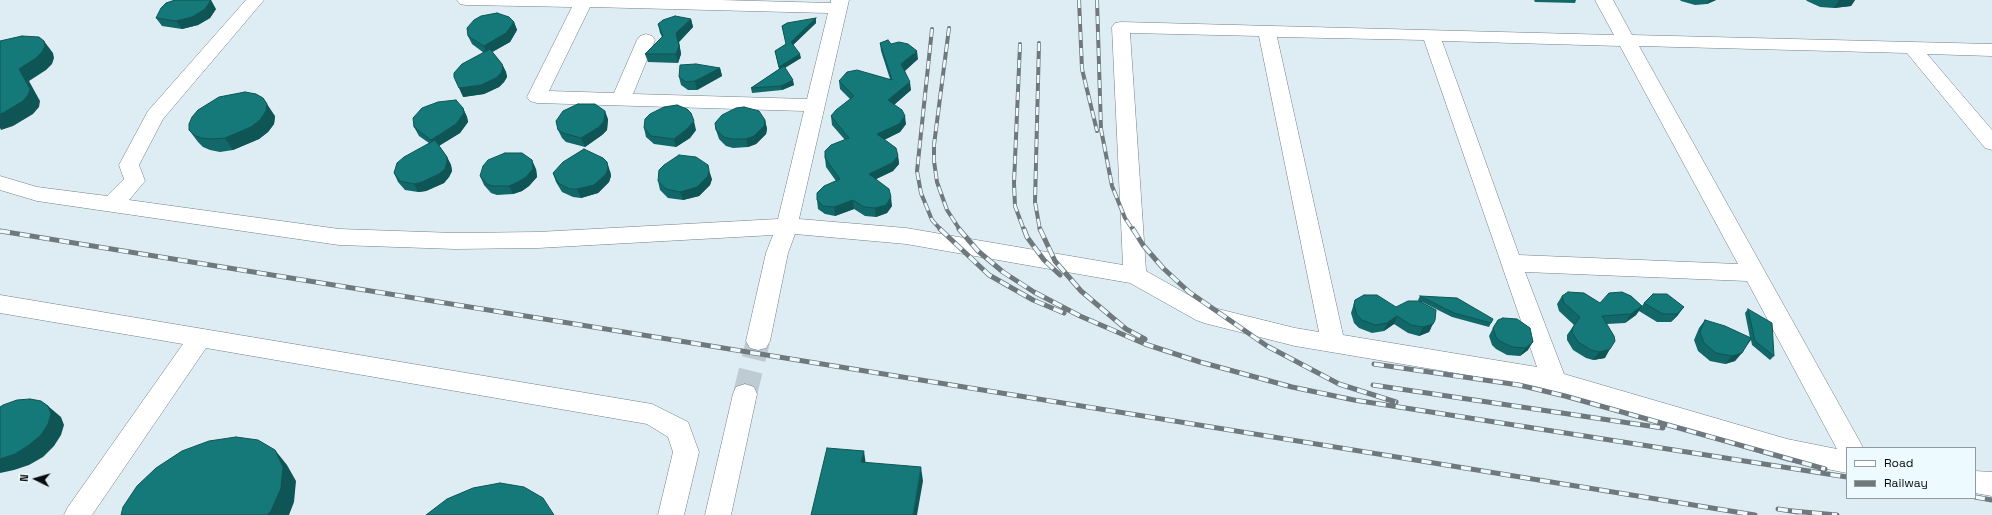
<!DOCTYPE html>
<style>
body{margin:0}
#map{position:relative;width:1992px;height:515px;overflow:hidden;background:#deedf4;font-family:"Space Grotesk",sans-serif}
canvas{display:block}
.legend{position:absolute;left:1846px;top:447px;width:130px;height:52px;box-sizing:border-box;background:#edfaff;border:1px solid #919b9f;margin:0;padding:5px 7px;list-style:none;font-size:12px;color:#070c0e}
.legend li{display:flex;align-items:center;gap:8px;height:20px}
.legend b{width:20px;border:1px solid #919b9f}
.north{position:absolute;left:16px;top:459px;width:40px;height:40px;-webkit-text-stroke:3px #edfaff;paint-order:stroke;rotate:275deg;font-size:11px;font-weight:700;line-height:16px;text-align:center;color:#070c0e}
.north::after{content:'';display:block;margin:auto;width:14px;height:18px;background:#070c0e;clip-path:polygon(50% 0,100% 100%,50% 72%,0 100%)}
</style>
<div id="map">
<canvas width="1992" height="515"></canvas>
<ul class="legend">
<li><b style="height:5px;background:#fff"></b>Road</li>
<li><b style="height:5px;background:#6f797d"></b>Railway</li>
</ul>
<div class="north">N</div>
</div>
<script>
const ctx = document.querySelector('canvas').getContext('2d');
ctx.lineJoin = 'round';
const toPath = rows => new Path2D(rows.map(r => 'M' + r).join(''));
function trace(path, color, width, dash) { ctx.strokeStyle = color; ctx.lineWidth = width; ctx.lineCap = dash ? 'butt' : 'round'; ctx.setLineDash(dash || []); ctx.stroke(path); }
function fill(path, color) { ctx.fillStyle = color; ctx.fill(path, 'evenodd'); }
const minorTunnel = toPath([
 [745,394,758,341]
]);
const minor = toPath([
 [246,0,264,0,163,119,139,165,145,181,129,200,339,229,455,233,538,232,778,219,804,111,537,103,530,101,527,97,572,7,466,5,460,4,457,0,720,0,831,3,831,0,849,0,799,219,906,228,1123,265,1112,27,1115,23,1121,22,1614,35,1595,0,1613,0,1632,35,1992,44,1992,56,1927,54,1992,130,1992,150,1985,148,1907,53,1639,46,1859,440,1863,448,1847,448,1847,473,1787,461,1539,387,1295,346,1204,323,1196,320,1130,283,906,244,795,234,788,253,770,341,766,348,758,350,750,348,746,341,766,253,773,235,538,248,455,249,339,245,37,201,0,190,0,176,37,187,107,196,124,179,119,165,148,111,246,0],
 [590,7,828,13,807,99,633,94,655,40,652,36,646,34,640,36,637,40,614,93,549,91,590,7],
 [1130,33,1259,36,1319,332,1295,328,1210,307,1146,271,1130,33],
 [1277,37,1424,40,1537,367,1343,335,1277,37],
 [1442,41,1620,46,1738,264,1519,255,1442,41],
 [1525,272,1747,281,1837,449,1787,439,1564,374,1525,272],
 [0,295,652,404,688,422,699,452,684,515,658,515,673,452,668,437,647,424,206,348,92,515,64,515,68,507,183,344,0,313,0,295],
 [745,384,754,387,757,394,731,515,705,515,733,394,736,387,745,384],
 [1975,471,1992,472,1992,496,1975,493,1975,471]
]);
const railFar1 = toPath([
 [1079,0,1082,69,1097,131],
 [1097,0,1101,129,1112,186,1125,218,1133,230],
 [949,28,934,145,934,161,937,182,947,210,960,230],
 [932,29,917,171,921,193,932,220,941,230],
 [1039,43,1035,202,1040,230],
 [1020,44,1014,183,1015,206,1024,230]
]);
const rail = toPath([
 [940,229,989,275,1033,300,1064,313],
 [959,229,978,251,1003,272,1034,292,1080,316,1145,344,1200,362,1292,387,1354,400,1847,477],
 [1024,229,1027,237,1044,260,1060,275],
 [1040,229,1055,261,1081,291,1126,329,1145,339],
 [1133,229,1143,245,1163,268,1189,292,1267,346,1339,384,1396,402],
 [0,231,1755,515],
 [1374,364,1519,385,1565,396,1825,469],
 [1373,385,1663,428],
 [1975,497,1992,500],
 [1778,509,1798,512],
 [1792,511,1837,515]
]);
const wall = toPath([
 [1534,0,1576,0,1575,3,1535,2],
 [1680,0,1716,0,1707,4,1695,5,1681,1],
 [1806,0,1855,0,1851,6,1834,8,1820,7,1807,1],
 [216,9,210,18,198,25,182,29,162,26,156,18],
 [816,18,816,23,793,45,801,58,785,68,794,85,782,90,752,93,751,88,779,69,775,51,786,44,782,26],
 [691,19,693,27,679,42,681,54,678,63,648,62,645,54,662,37,660,33,658,24],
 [514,22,517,30,510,42,492,52,502,64,506,72,507,77,504,82,499,87,484,94,463,97,484,53,472,44,468,36],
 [880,43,891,44,918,59,905,71,911,90,894,105,906,124,900,132,884,140,898,156,899,164,893,171,876,179,892,206,887,213,876,217,865,216,854,209,835,216,825,214,818,209,817,200,836,181,826,167,825,158,845,140,832,125,831,116,850,99,840,89,839,81,890,79,881,51],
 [720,68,722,76,697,90,688,90,681,85,679,77],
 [463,108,467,117,468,122,460,133,439,146,447,157,451,165,452,171,449,177,444,183,426,191,418,192,405,190,398,182,394,173,429,143,419,136,414,127],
 [275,116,274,124,268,132,259,139,233,150,220,152,210,150,203,147,198,142,189,130],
 [608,119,607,130,602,135,585,147,566,142,562,138,558,130],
 [765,120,767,129,766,134,756,144,748,147,733,148,726,146,719,139,716,130],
 [644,128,696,130,690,138,676,147,654,144,646,137],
 [536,169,537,177,529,186,522,191,513,194,497,195,491,193,484,185,480,176],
 [610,171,611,176,609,182,598,193,581,198,573,197,562,192,556,182,553,173],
 [712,179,710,185,699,196,683,200,668,198,660,190,658,181],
 [1653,294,1678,315,1671,322,1657,322,1639,311,1636,315,1625,323,1607,324,1605,358,1593,360,1586,358,1573,350,1567,340,1567,335,1574,325,1559,311,1557,304,1562,296,1600,303,1642,306,1644,303],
 [1420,296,1491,323,1489,327,1452,317,1422,302,1431,328,1429,332,1419,336,1408,333,1394,324,1384,331,1372,333,1359,328,1354,323,1351,313,1355,300,1396,307,1419,301,1418,300],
 [1748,309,1774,356,1770,360,1752,345,1751,340,1735,361,1725,364,1710,361,1698,351,1694,340,1699,328,1705,320,1750,338,1745,313],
 [1493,328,1528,350,1520,356,1507,355,1496,349,1492,345,1489,336]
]);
const shadedWall = toPath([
 [211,0,216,9,210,18,198,25,182,29,176,21],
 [1709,0,1716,0,1707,4],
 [1839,0,1855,0,1851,6,1834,8],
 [816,18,816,23,792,46,791,42],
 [691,19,693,27,679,42,681,54,678,63,676,54,676,33],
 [514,22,517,30,510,42,487,55,484,46],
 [44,41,53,53,54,58,52,64,46,70,29,81,40,101,39,107,33,114,13,126,1,130,0,128,0,114,19,69],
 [917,51,918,59,902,73,901,64],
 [800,54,801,58,779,71,779,67],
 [502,64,506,72,507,77,504,82,499,87,484,94,463,97,459,88],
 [720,68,722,76,697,90,695,81],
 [793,80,794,85,782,90,781,86],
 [910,82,911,90,889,109,888,100],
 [263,98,275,116,274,124,268,132,259,139,233,150,225,138],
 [463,108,467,117,468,122,460,133,435,148,431,140],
 [605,111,608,119,607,130,602,135,585,147,581,138],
 [905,116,906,124,900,132,878,143,877,134],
 [765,120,767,129,766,134,756,144,748,147,746,139],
 [694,121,696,130,690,138,676,147,674,139],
 [898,156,899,164,893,171,870,182,869,174],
 [447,157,451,165,452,171,449,177,444,183,426,191,418,192,414,184],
 [532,160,536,169,537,177,529,186,522,191,513,194,509,186],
 [607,162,610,171,611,176,609,182,598,193,581,198,577,189],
 [709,170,712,179,710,185,699,196,683,200,680,192],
 [891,197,892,206,887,213,876,217,875,208],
 [853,200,854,209,835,216,834,207],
 [1642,306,1636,315,1625,323,1631,314],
 [1684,307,1678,315,1671,322,1677,314],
 [1397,316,1394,324,1384,331,1387,323],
 [1435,320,1429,332,1419,336,1423,327],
 [1533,342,1528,350,1520,356,1525,348],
 [1610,349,1605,358,1593,360,1599,352],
 [1742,353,1735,361,1725,364,1732,356],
 [48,406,61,417,64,425,61,435,54,446,43,457,29,465,14,470,0,473,0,459],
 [275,450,287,465,296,481,294,502,289,515,267,515],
 [864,451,866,465,861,462],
 [921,467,923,481,917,515,913,515]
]);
const building = toPath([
 [175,0,211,0,205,9,192,17,176,21,156,18,161,8,166,3,175,0],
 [497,13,509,17,514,22,506,33,484,46,468,36,467,28,474,20,481,16,497,13],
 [675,16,691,19,676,33,679,46,676,54,645,54,663,36,658,24,663,20,675,16],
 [816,18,791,42,800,54,779,67,775,51,786,44,782,26,787,23,816,18],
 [22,36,39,37,44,41,45,46,42,52,36,58,19,69,30,89,28,95,23,101,3,113,0,114,0,41,22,36],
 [888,40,891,44,899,42,908,44,917,51,901,64,910,82,888,100,902,110,905,116,899,124,877,134,896,148,898,156,892,163,869,174,889,189,891,197,886,205,875,208,864,207,853,200,834,207,823,206,817,200,817,193,824,186,840,179,825,158,825,151,831,145,849,138,831,116,836,110,854,96,839,81,847,72,857,70,892,80,880,43,888,40],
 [490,49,502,64,503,68,501,73,496,78,481,85,459,88,454,77,454,73,462,64,490,49],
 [696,64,720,68,695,81,686,82,679,77,680,65,696,64],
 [784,66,793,80,781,86,751,88,784,66],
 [245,92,256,94,263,98,267,104,266,111,260,120,251,127,225,138,211,139,201,138,194,135,189,130,189,124,192,117,198,110,219,97,245,92],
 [456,100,463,108,464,113,456,124,431,140,414,127,413,118,422,108,438,102,456,100],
 [578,104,595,104,605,111,604,121,599,127,581,138,563,133,558,130,556,121,563,111,578,104],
 [677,105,687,109,691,113,694,121,687,129,674,139,651,136,644,128,645,119,650,114,664,107,677,105],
 [744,107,759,111,765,120,764,126,754,136,746,139,731,139,724,137,716,130,715,123,722,115,736,108,744,107],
 [435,140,447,157,447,162,445,169,439,174,422,182,414,184,400,181,394,173,397,163,404,157,435,140],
 [584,149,603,158,607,162,608,168,606,174,594,185,577,189,570,189,558,183,553,173,563,162,584,149],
 [505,153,522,153,532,160,533,169,526,177,518,182,509,186,493,186,487,184,480,176,483,166,488,160,505,153],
 [679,155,696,157,708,165,709,170,708,176,697,187,680,192,666,189,658,181,659,170,664,165,679,155],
 [1568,292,1584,293,1600,303,1609,293,1622,292,1631,296,1642,306,1631,314,1602,316,1614,336,1615,341,1610,349,1599,352,1591,350,1578,342,1572,332,1573,327,1580,317,1564,303,1562,296,1568,292],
 [1653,294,1667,294,1684,307,1677,314,1663,314,1644,303,1653,294],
 [1364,295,1377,295,1396,307,1408,301,1419,301,1436,310,1435,320,1433,324,1423,327,1411,325,1397,316,1387,323,1375,325,1362,320,1357,315,1354,305,1355,300,1364,295],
 [1420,296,1457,298,1493,319,1491,323,1454,313,1420,296],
 [1748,309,1772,323,1774,356,1755,341,1748,309],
 [1503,318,1517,319,1530,328,1533,342,1525,348,1512,347,1500,341,1496,337,1493,328,1498,320,1503,318],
 [1705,320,1725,326,1751,338,1742,353,1732,356,1716,353,1704,343,1700,332,1705,320],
 [30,399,41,401,48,406,51,414,48,424,41,435,29,445,15,454,0,459,0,407,3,405,17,400,30,399],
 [236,437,258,440,275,450,283,467,281,488,271,511,267,515,121,515,123,507,137,486,156,468,182,451,209,441,236,437],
 [827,448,864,451,861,462,921,467,913,515,811,515,827,448],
 [500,483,524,487,543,498,554,515,426,515,447,499,473,488,500,483]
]);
trace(minorTunnel, '#becbd2', 24, [24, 12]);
trace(minor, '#728086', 1);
fill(minor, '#fff');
trace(railFar1, '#6f797d', 4);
trace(rail, '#6f797d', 5);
trace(railFar1, '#edfaff', 2.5, [8]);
trace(rail, '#edfaff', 3.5, [10]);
fill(wall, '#126868');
fill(shadedWall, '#0f5555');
fill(building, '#157979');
trace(building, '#0f5555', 1);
</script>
